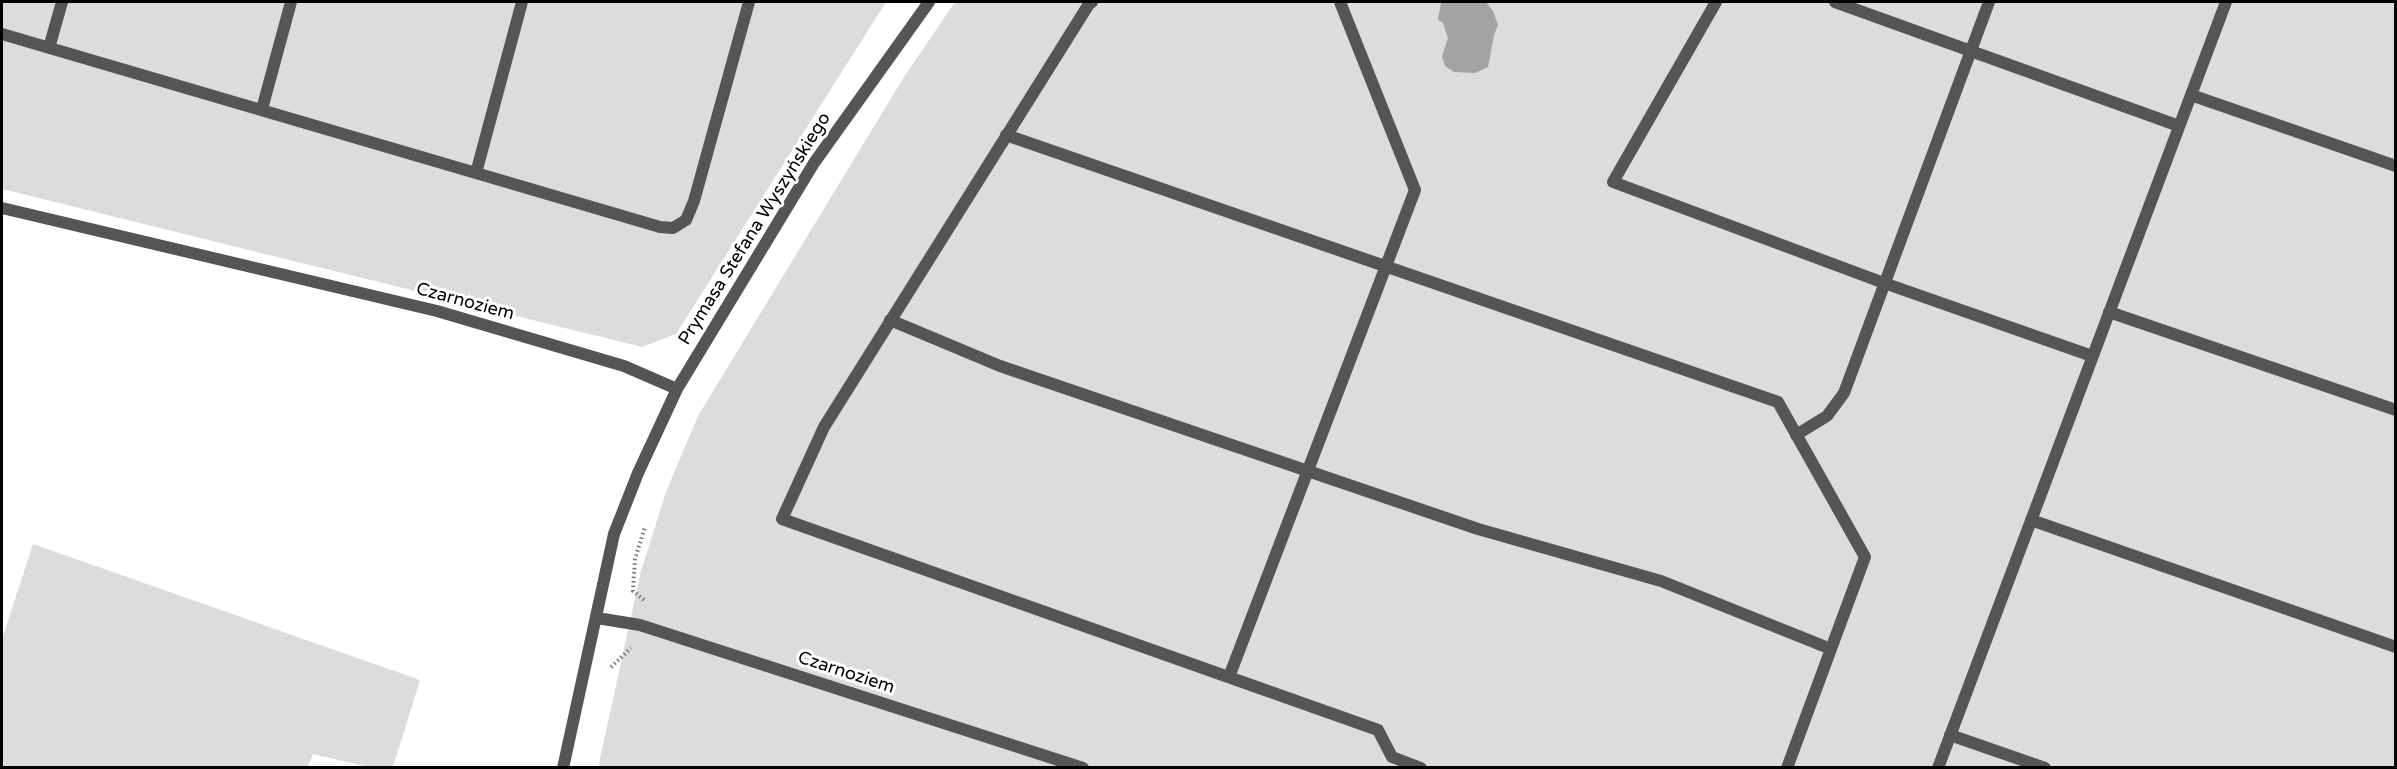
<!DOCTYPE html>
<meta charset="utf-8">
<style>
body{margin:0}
#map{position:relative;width:2397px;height:769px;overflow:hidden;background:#fff;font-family:"Varela Round",sans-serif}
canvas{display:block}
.frame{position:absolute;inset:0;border:3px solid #000;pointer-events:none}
</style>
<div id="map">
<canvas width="2397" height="769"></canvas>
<div class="frame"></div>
</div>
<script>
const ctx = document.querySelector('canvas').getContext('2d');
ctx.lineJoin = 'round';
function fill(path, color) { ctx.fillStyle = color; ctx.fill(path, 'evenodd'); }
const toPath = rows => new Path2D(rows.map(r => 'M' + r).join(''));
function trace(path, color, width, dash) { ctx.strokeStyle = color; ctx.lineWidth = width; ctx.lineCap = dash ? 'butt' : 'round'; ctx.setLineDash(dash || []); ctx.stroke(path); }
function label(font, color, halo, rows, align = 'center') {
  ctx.font = font + ' "Varela Round",sans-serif'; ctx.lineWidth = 6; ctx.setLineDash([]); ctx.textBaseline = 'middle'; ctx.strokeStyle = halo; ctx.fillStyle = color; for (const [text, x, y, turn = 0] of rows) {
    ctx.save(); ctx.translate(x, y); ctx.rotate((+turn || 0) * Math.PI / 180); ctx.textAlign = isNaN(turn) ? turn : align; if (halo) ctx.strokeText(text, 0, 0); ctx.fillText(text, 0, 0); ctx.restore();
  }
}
const green = toPath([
 [2,2,886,2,676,334,642,347,2,189],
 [955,2,2395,2,2395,767,598,768,641,571,666,492,698,416,904,77],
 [33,544,420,680,393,767,368,767,313,754,307,768,2,767,2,639]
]);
const water = toPath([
 [1441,2,1486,2,1493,11,1498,25,1494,35,1488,67,1475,73,1454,72,1445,66,1442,56,1448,38,1443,23,1438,20]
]);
const path = toPath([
 [644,600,633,591,635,559,645,527],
 [611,667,631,648]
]);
const lane = toPath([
 [1092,2,1089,4,824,427,782,519,1378,730,1392,757,1421,768],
 [1716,2,1613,182,1884,283,2092,356],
 [1835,2,2179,126],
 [2,34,660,227,673,228,686,220,694,201,749,2],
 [49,48,62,2],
 [2191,95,2396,166],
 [262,109,291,2],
 [1006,135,1778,402,1865,557,1787,768],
 [476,173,522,2],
 [2109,312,2396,410],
 [890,320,1000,366,1478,529,1661,581,1831,649],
 [1796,435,1827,416,1844,393,1989,2],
 [2031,520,2396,647],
 [1229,677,1415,190,1340,2],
 [1950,735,2045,768],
 [1938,768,2226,2]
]);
const street = toPath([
 [2,208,437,311,624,366,677,389],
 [597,618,640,625,1083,768],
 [563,768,614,534,638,473,677,389,814,163,929,2]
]);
const streetNames = [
 ["Prymasa Stefana Wyszyńskiego",755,229,-58],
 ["Czarnoziem",465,302,15],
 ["Czarnoziem",846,673,18]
];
fill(green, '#dcdcdc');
fill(water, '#a3a3a3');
trace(path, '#777', 4, [1.5, 3]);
trace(lane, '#555', 12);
trace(street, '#555', 12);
label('18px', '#000', '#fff', streetNames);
</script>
